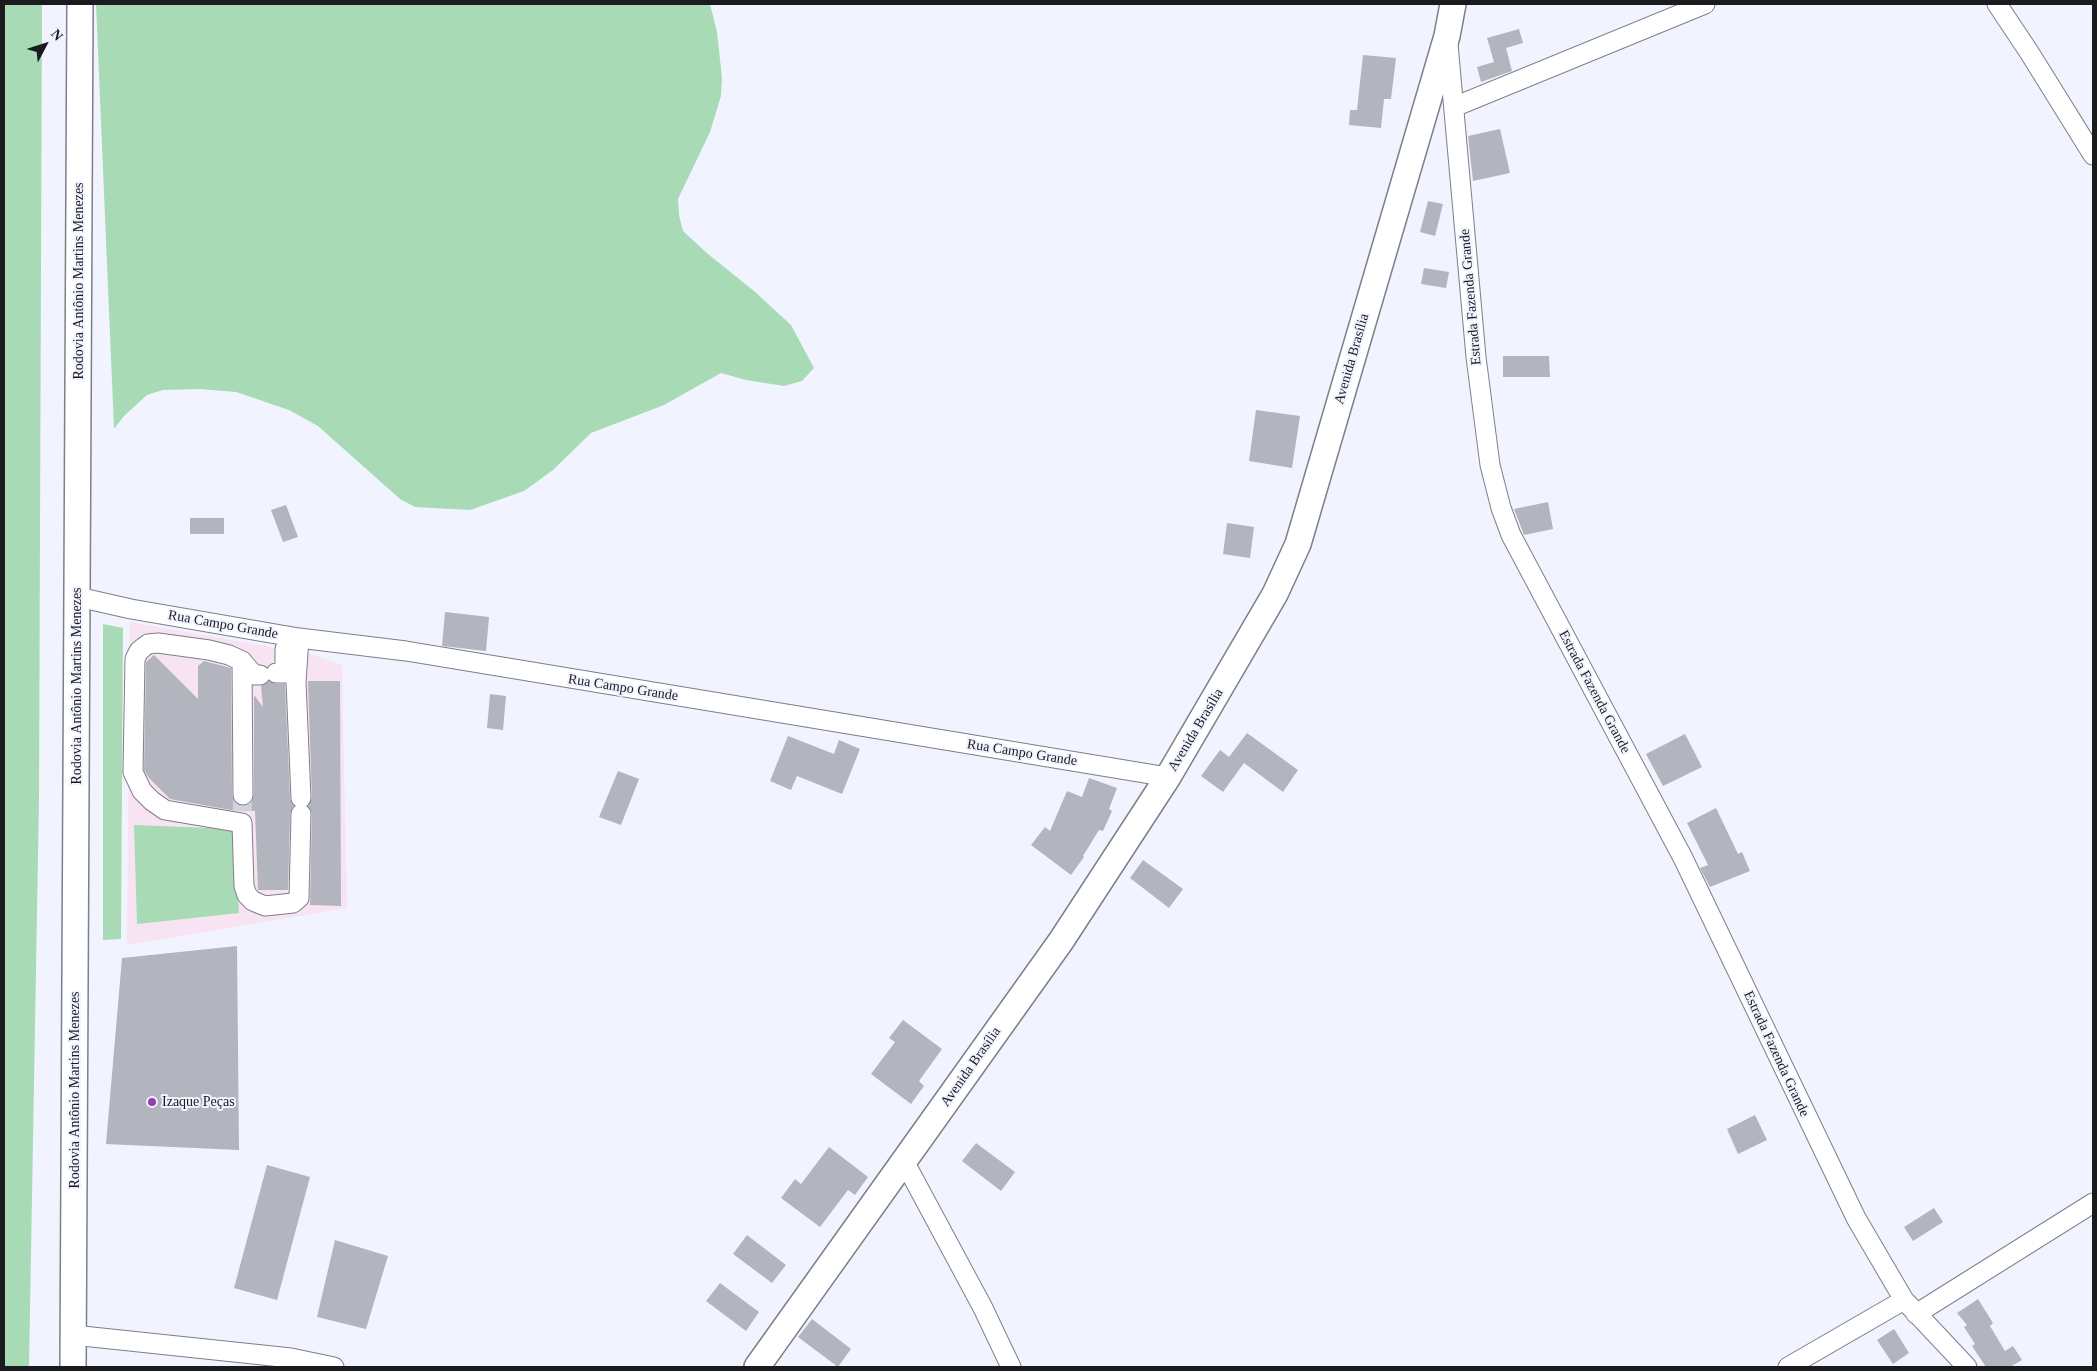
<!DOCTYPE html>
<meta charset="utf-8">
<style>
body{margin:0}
#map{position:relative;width:2097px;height:1371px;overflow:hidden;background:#f1f4ff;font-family:Georgia,serif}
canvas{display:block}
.frame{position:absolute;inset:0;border:5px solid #1a1b1f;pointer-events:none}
.north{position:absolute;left:20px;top:20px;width:50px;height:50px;-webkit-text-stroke:4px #f1f4ff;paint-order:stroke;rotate:50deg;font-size:14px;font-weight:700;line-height:20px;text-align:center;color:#1a1b1f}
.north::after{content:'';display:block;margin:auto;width:18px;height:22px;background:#1a1b1f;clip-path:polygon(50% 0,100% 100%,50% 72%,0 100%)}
</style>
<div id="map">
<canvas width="2097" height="1371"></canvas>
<div class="frame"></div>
<div class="north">N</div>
</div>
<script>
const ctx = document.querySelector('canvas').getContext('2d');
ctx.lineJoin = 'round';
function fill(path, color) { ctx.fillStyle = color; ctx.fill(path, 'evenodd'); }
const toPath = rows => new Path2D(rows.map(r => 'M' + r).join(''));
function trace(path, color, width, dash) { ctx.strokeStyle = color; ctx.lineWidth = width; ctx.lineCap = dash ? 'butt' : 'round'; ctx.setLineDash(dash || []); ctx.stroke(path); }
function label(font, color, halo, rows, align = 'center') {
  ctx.font = font + ' Georgia,serif'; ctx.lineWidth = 4; ctx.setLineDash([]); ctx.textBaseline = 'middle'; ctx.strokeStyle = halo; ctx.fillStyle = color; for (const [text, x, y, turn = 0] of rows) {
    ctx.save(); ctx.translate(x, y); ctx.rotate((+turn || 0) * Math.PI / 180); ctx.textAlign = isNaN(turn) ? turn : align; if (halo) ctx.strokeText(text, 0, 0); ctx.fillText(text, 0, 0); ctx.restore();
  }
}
const commercial = toPath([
 [130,622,311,654,342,665,347,908,127,945]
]);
const green = toPath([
 [4,4,42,4,39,799,29,1367,4,1367],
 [96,4,710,4,717,32,722,78,721,96,710,132,678,199,679,215,683,231,708,254,754,291,791,325,814,368,802,381,784,386,746,380,721,373,664,405,591,433,553,470,524,491,470,510,415,507,400,499,318,426,289,410,236,392,199,389,163,390,147,395,124,416,114,429],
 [103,624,123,628,121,939,103,940],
 [134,825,234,829,239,913,137,924]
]);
const building = toPath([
 [1519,29,1523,43,1506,48,1512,71,1481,82,1477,67,1494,62,1487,38],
 [1363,55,1396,58,1391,99,1384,99,1381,128,1349,125,1350,110,1357,110],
 [1500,129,1510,173,1473,181,1468,136],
 [1428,201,1443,204,1435,236,1420,232],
 [1424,268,1449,272,1446,288,1421,284],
 [1503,356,1549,356,1550,377,1503,377],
 [1256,410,1300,416,1292,468,1249,461],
 [1548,502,1553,529,1524,535,1514,509],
 [286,505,298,537,283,542,271,510],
 [190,518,224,518,224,534,190,534],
 [1227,523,1254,527,1250,558,1223,554],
 [445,612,489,617,486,651,442,646],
 [154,655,198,699,198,666,204,661,231,668,232,795,234,801,243,806,249,804,254,795,254,695,263,707,261,686,269,681,276,684,285,684,290,798,294,806,290,814,288,890,258,890,255,811,231,810,170,799,149,778,144,770,146,662],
 [308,681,340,681,341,906,310,905,312,814,308,806,312,798],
 [490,694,506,696,503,730,487,728],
 [1247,733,1298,770,1283,792,1244,763,1223,792,1201,776,1220,750,1229,757],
 [1685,734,1702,767,1663,786,1646,754],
 [788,736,834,754,839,740,860,749,842,794,797,776,791,790,770,781],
 [618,771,639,779,621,825,599,817],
 [1089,778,1117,788,1109,809,1112,811,1103,831,1099,830,1083,856,1084,857,1071,875,1031,845,1045,827,1050,831,1067,791,1082,797],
 [1716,808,1738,854,1742,852,1750,871,1710,887,1700,868,1708,865,1687,823],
 [1143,860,1183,889,1169,908,1130,878],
 [237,946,239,1150,106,1144,122,958],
 [903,1020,942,1049,919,1081,924,1086,911,1104,871,1074,895,1042,889,1038],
 [1755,1115,1767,1140,1738,1154,1727,1129],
 [976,1143,1015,1172,1001,1191,962,1161],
 [829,1147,868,1177,855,1195,848,1190,820,1227,781,1198,795,1179,801,1184],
 [267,1165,310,1177,277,1300,234,1288],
 [1934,1208,1943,1222,1913,1241,1904,1227],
 [747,1235,786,1265,772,1283,733,1254],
 [335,1240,388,1256,366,1329,317,1317],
 [720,1283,759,1312,746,1331,706,1301],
 [1978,1299,1993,1323,1990,1326,2005,1351,2013,1346,2022,1360,2010,1367,1986,1367,1972,1346,1975,1344,1964,1327,1967,1325,1957,1313],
 [812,1319,851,1349,838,1367,798,1337],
 [1894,1329,1909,1353,1893,1364,1877,1340]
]);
const minorTunnel = toPath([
 [242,811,243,795]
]);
const minor = toPath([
 [1997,4,2029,52,2093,155],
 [1448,44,1476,357,1490,465,1501,508,1511,535,1683,858,1856,1218,1904,1300,1967,1367],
 [1454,107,1705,4],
 [78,597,131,609,299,638,406,651,1168,777],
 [299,638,296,682,301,798],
 [242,661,243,795],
 [276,673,285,673,285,649],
 [260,675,254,675,242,661,229,655,209,650,158,643,148,644,144,647,139,651,135,659,133,772,142,791,152,801,165,810,242,823,244,886,247,895,253,901,265,906,293,903,299,898,301,814],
 [904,1161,983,1308,1011,1367],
 [1916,1314,2093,1203],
 [73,1335,291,1358,334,1367],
 [1788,1367,1904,1300]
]);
const major = toPath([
 [73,1367,80,4],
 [757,1367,1061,941,1168,777,1275,594,1298,544,1447,36,1453,4]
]);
const markers = [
 [152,1102,5,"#9040af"]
];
const streetNames = [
 ["Rodovia Antônio Martins Menezes",79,281,-90],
 ["Estrada Fazenda Grande",1471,297,-95],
 ["Avenida Brasília",1352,359,-74],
 ["Rua Campo Grande",223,625,10],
 ["Rodovia Antônio Martins Menezes",77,686,-90],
 ["Rua Campo Grande",623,688,9],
 ["Estrada Fazenda Grande",1594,692,62],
 ["Avenida Brasília",1196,730,-59],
 ["Rua Campo Grande",1022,753,9],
 ["Estrada Fazenda Grande",1776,1054,65],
 ["Avenida Brasília",971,1067,-55],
 ["Rodovia Antônio Martins Menezes",75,1090,-90]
];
const poiNames = [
 ["Izaque Peças",162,1102]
];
fill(commercial, '#f8e3f2');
fill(green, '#a8dbb5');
fill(building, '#b2b4be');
trace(minorTunnel, '#d1d3dd', 19, [19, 9]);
trace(minor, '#7d7f89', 21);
trace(major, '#7d7f89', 28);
trace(minor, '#fff', 19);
trace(major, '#fff', 25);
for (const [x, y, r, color] of markers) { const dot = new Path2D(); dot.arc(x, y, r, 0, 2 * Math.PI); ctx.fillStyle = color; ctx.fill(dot); trace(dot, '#f1f4ff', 2); }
label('14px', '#1a1b1f', '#f1f4ff', streetNames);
label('14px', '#1a1b1f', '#f1f4ff', poiNames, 'left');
</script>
